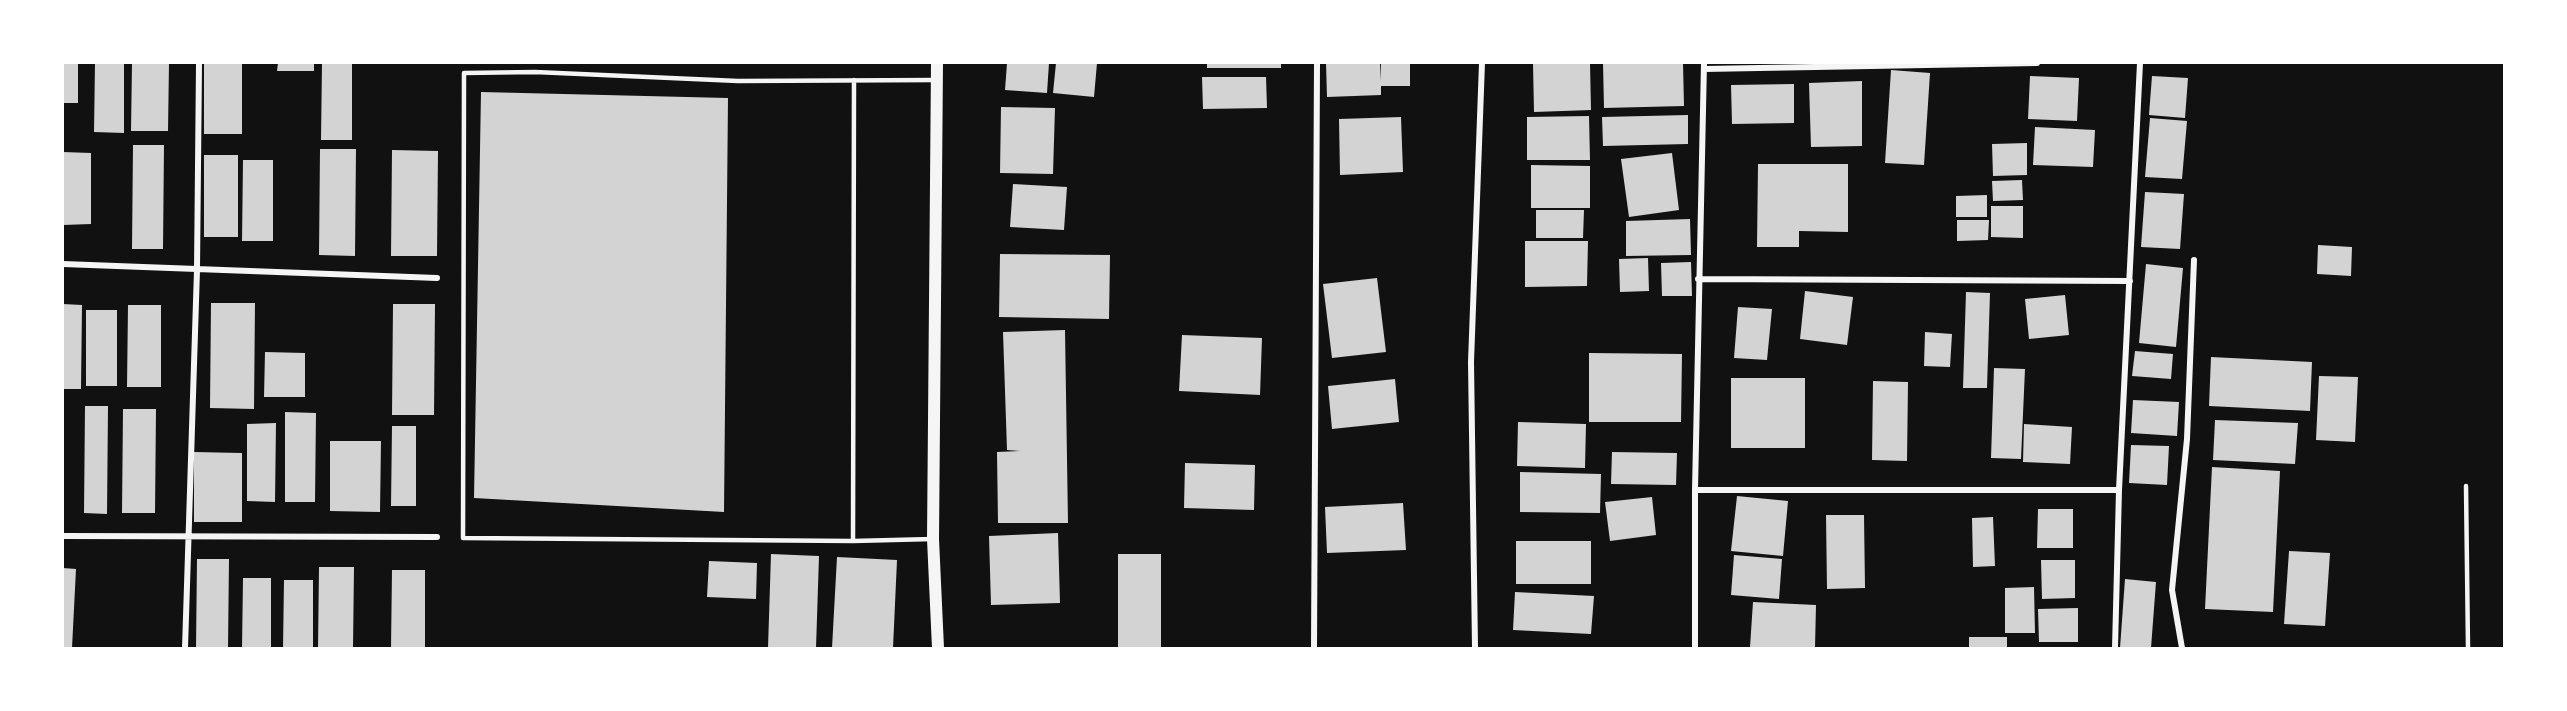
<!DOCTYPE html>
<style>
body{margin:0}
#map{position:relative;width:2567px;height:711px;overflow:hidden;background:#111;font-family:"Roboto Condensed",sans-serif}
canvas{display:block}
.frame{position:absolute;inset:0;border:64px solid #fff;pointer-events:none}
</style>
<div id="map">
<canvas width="2567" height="711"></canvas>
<div class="frame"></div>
</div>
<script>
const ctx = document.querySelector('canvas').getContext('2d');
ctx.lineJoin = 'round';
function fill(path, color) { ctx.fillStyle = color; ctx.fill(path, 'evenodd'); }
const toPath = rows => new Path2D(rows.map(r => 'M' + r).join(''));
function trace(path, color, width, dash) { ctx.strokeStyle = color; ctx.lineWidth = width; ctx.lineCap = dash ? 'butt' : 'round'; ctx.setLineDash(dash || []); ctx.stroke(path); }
const building = toPath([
 [63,63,78,63,78,103,63,103],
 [95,63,124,63,124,133,94,132],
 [132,63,169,63,168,131,131,131],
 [204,63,242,63,242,134,204,134],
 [278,63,314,63,314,71,277,71],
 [322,63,352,63,352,140,321,140],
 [1007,63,1049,63,1047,93,1005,90],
 [1056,63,1097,63,1094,97,1053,93],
 [1207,63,1281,63,1281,68,1207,68],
 [1326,63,1380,63,1380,81,1381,63,1410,63,1410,86,1381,86,1381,95,1327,97],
 [1590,63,1591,110,1534,112,1533,64],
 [1603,63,1683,63,1684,106,1604,108],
 [1891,70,1930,73,1924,165,1885,163],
 [2030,76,2079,78,2077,121,2028,119],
 [2152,76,2188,78,2185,118,2149,115],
 [1202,77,1266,77,1267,108,1203,109],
 [1862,81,1862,146,1811,147,1809,83],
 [1794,84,1794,123,1732,124,1731,85],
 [481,92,728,98,724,512,474,498],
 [1001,107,1055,108,1053,174,1000,173],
 [1688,115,1688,144,1603,146,1602,117],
 [1589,116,1590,160,1527,160,1527,117],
 [1401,117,1403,172,1340,175,1339,119],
 [2150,118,2187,121,2182,179,2145,177],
 [2035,127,2095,130,2093,167,2033,165],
 [2027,143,2027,175,1993,176,1992,144],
 [133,145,164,145,163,249,132,249],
 [320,149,356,149,355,256,319,255],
 [392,150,438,151,437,256,391,256],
 [63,152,91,153,91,224,63,225],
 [1672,153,1679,210,1629,217,1621,159],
 [204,155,238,155,238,237,204,237],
 [243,160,273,160,273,241,242,241],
 [1758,164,1848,164,1848,232,1799,231,1799,247,1757,247],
 [1531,165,1590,166,1590,208,1531,208],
 [2022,180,2023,200,1993,201,1992,181],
 [1013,184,1067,187,1064,230,1010,227],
 [2145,192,2184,194,2180,249,2141,247],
 [1987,195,1987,217,1956,217,1956,196],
 [1991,206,2023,206,2023,238,1991,237],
 [1536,210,1584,210,1583,238,1536,238],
 [1690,219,1691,255,1626,256,1626,221],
 [1957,220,1989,220,1988,240,1957,241],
 [1525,241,1588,241,1587,286,1525,287],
 [2318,245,2352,247,2351,276,2317,274],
 [1000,254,1110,255,1109,319,999,317],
 [1648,258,1649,291,1620,292,1619,259],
 [1691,262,1692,296,1662,296,1661,263],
 [2146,264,2183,268,2176,347,2139,343],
 [1377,278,1386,352,1332,358,1323,284],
 [1805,291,1853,297,1847,345,1800,339],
 [1966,292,1990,293,1987,388,1963,388],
 [2065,295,2069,335,2029,339,2025,299],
 [211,303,255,303,254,409,210,408],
 [63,304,82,305,81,389,63,389],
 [393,304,435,304,434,415,392,415],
 [128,305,161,305,161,387,127,387],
 [1738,307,1772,309,1767,360,1734,358],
 [86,310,117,310,117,386,86,386],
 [1065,330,1068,523,998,523,997,452,1020,451,1007,450,1003,332],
 [1925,332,1952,334,1950,367,1924,366],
 [1182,335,1262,338,1260,395,1179,391],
 [2135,351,2173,354,2171,379,2132,376],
 [265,352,305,353,305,397,264,397],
 [1589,353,1682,354,1681,422,1589,422],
 [2211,357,2312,362,2310,411,2209,406],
 [1994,368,2025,369,2021,459,1991,458],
 [2319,376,2358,377,2355,442,2316,440],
 [1731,378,1805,378,1805,448,1731,448],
 [1395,379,1399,422,1332,429,1328,386],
 [1873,381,1908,382,1907,461,1872,460],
 [2133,400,2179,402,2177,436,2131,433],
 [85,406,108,406,107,514,84,513],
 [123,409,156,409,155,513,122,513],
 [285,412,316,413,315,502,285,502],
 [2215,420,2298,423,2295,464,2213,460],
 [1518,422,1586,424,1585,468,1517,466],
 [276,423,275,502,247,501,247,424],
 [2024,424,2072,427,2070,464,2023,462],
 [392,426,416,426,416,506,391,506],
 [330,441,381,441,380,512,330,511],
 [2131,445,2169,446,2167,485,2129,483],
 [194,452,242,453,242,522,194,522],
 [1612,452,1677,453,1676,485,1611,484],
 [1185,463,1255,465,1254,510,1184,508],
 [2212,467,2280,471,2273,612,2205,609],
 [1520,472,1601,474,1600,513,1520,512],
 [1737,496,1788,501,1783,556,1731,551],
 [1652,497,1656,535,1610,541,1605,502],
 [1403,503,1406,550,1327,553,1325,507],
 [2038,509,2073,509,2073,548,2037,548],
 [1826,515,1864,515,1865,588,1827,589],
 [1993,517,1995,566,1973,567,1972,518],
 [1058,533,1060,603,991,605,989,536],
 [1516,541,1591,541,1591,584,1516,584],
 [2289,551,2330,553,2325,626,2284,624],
 [771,554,819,556,816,648,768,648],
 [1118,554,1161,554,1161,648,1118,648],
 [1734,555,1782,559,1779,599,1731,595],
 [837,557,897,560,893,648,832,648],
 [197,559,229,559,228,648,196,648],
 [2041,560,2075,560,2075,598,2042,599],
 [709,561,757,563,756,599,707,597],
 [319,567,354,567,353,648,318,648],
 [63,568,76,569,72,648,63,648],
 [392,570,425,570,425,648,391,648],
 [243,578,271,578,271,648,242,648],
 [2125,579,2156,582,2151,648,2120,648],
 [284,580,313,580,313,648,283,648],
 [2034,587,2035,633,2005,633,2005,588],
 [1515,592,1594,596,1591,634,1513,630],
 [1753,602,1816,605,1815,648,1750,647],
 [2078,608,2078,642,2039,642,2038,609],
 [1969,637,2007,637,2007,648,1969,648]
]);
const service = toPath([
 [2466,486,2468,648],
 [933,539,853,541,463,538,464,73,535,72,738,81,936,80],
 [853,541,854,80]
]);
const minor = toPath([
 [1704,69,2037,63],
 [63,264,437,278],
 [1698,279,2130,281],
 [1695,490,2119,490],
 [63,536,437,537],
 [185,648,197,270,199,63],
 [1314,648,1317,63],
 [1475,648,1471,362,1482,63],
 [1695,648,1695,490,1704,63],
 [2115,648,2119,490,2140,63],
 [2182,648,2172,590,2187,439,2194,260]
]);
const secondary = toPath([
 [937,63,933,539,938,648]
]);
fill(building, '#d3d3d3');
trace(service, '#f5f5f5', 4.5);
trace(minor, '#f5f5f5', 6);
trace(secondary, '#f5f5f5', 12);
</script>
